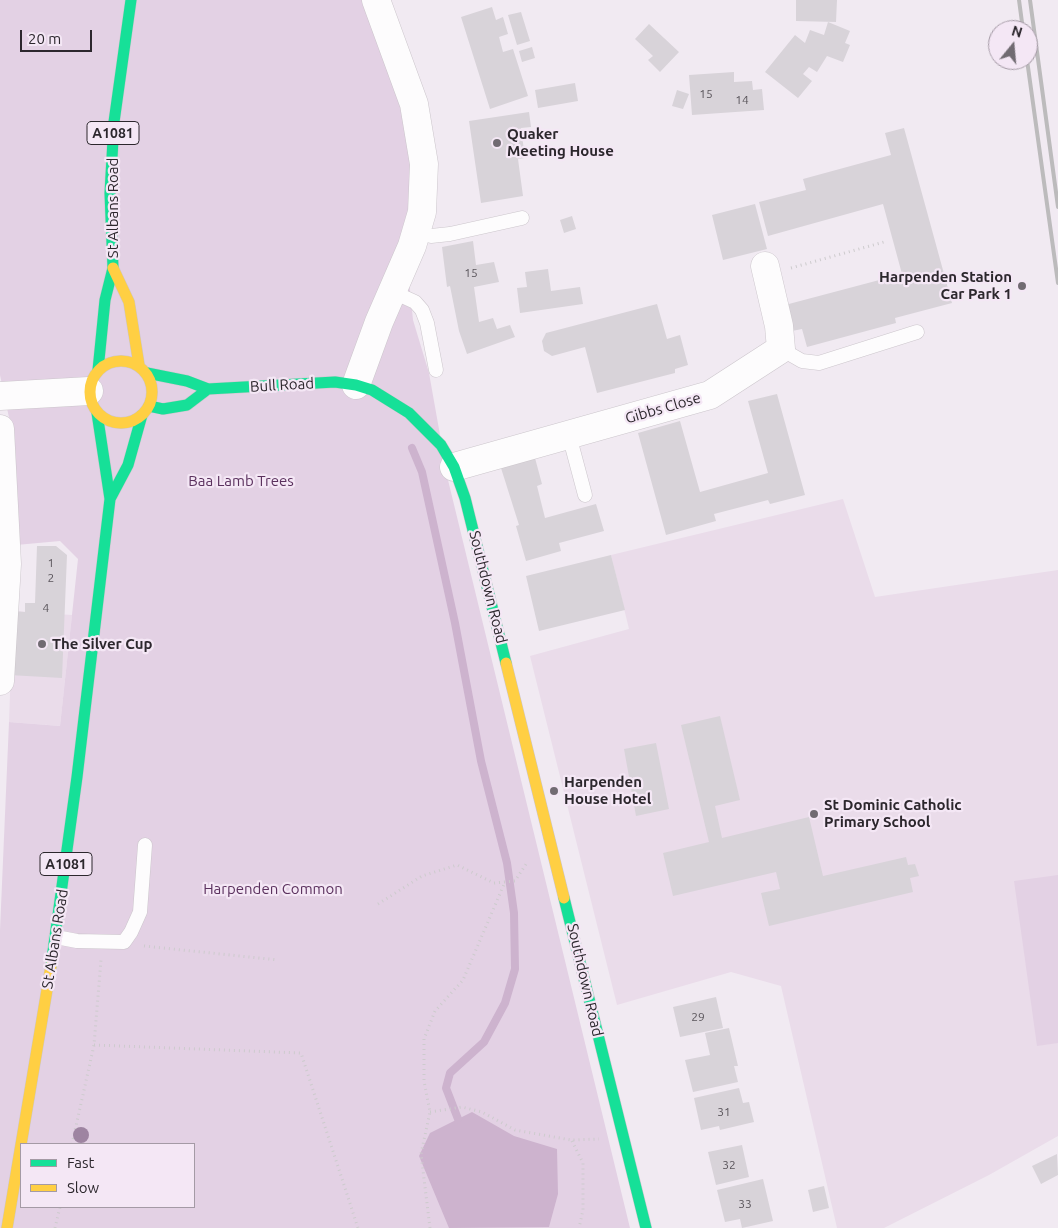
<!DOCTYPE html>
<style>
body{margin:0}
#map{position:relative;width:1058px;height:1228px;overflow:hidden;background:#f1eaf2;font-family:Ubuntu,sans-serif}
canvas{display:block}
.legend{position:absolute;left:20px;top:1143px;width:175px;height:65px;box-sizing:border-box;background:#f4e7f5;border:1px solid #a49aa5;margin:0;padding:6px 9px;list-style:none;font-size:15px;color:#2c272d}
.legend li{display:flex;align-items:center;gap:10px;height:25px}
.legend b{width:25px;border:1px solid #a49aa5}
.north{position:absolute;left:988px;top:20px;width:50px;height:50px;box-sizing:border-box;background:#f4e7f5;border:1px solid #a49aa5;border-radius:50%;rotate:17deg;font-size:14px;font-weight:700;line-height:20px;text-align:center;color:#2c272d}
.north::after{content:'';display:block;margin:auto;width:18px;height:22px;background:#716b72;clip-path:polygon(50% 0,100% 100%,50% 72%,0 100%)}
.scale{position:absolute;left:20px;top:30px;width:72px;height:22px;box-sizing:border-box;border:2px solid #2c272d;border-top:0;padding-left:6px;font-size:15px;line-height:18px;white-space:nowrap;color:#2c272d;-webkit-text-stroke:4px #f4e7f5;paint-order:stroke}
</style>
<div id="map">
<canvas width="1058" height="1228"></canvas>
<ul class="legend">
<li><b style="height:6px;background:#16e098"></b>Fast</li>
<li><b style="height:6px;background:#ffcf43"></b>Slow</li>
</ul>
<div class="north">N</div>
<div class="scale">20 m</div>
</div>
<script>
const ctx = document.querySelector('canvas').getContext('2d');
ctx.lineJoin = 'round';
function fill(path, color) { ctx.fillStyle = color; ctx.fill(path, 'evenodd'); }
const toPath = rows => new Path2D(rows.map(r => 'M' + r).join(''));
function trace(path, color, width, dash) { ctx.strokeStyle = color; ctx.lineWidth = width; ctx.lineCap = dash ? 'butt' : 'round'; ctx.setLineDash(dash || []); ctx.stroke(path); }
function label(font, color, halo, rows, align = 'center') {
  ctx.font = font + ' Ubuntu,sans-serif'; ctx.lineWidth = 4.5; ctx.setLineDash([]); ctx.textBaseline = 'middle'; ctx.strokeStyle = halo; ctx.fillStyle = color; for (const [text, x, y, turn = 0] of rows) {
    ctx.save(); ctx.translate(x, y); ctx.rotate((+turn || 0) * Math.PI / 180); ctx.textAlign = isNaN(turn) ? turn : align; if (halo) ctx.strokeText(text, 0, 0); ctx.fillText(text, 0, 0); ctx.restore();
  }
}
const built = toPath([
 [843,499,875,597,1058,570,1058,1136,989,1175,884,1228,837,1228,781,986,731,972,617,1005,530,656,629,629,611,555],
 [13,611,72,615,60,726,9,722]
]);
const green = toPath([
 [0,0,367,0,407,111,416,161,409,280,413,320,429,373,448,480,630,1228,0,1228,0,930,9,722,60,726,78,559,60,541,16,545,15,446,0,375],
 [21,1144,194,1144,194,1207,21,1207],
 [1058,875,1058,1043,1037,1046,1014,881]
]);
const water = toPath([
 [472,1112,514,1136,557,1149,558,1194,549,1227,449,1228,419,1156,430,1133]
]);
const stream = toPath([
 [412,448,422,472,455,623,481,761,507,863,514,913,515,969,505,1003,484,1042,450,1073,446,1088,458,1119]
]);
const building = toPath([
 [796,0,837,0,836,22,796,21],
 [492,7,496,20,503,17,508,34,499,37,503,52,513,49,528,96,490,109,461,17],
 [521,12,530,41,517,45,508,15],
 [828,22,850,31,845,43,850,45,843,62,827,56,817,72,809,67,803,74,812,81,798,98,765,72,795,35,805,43,810,30,824,35],
 [649,24,679,52,660,72,648,60,653,56,635,39],
 [532,47,535,58,522,62,519,51],
 [734,72,734,82,752,81,753,90,762,89,764,110,692,115,689,75],
 [575,83,578,101,538,108,535,90],
 [677,90,689,94,683,109,672,106],
 [529,112,531,127,521,128,525,158,518,159,523,196,481,203,469,121],
 [904,128,952,303,895,318,896,323,807,347,802,329,792,331,785,305,902,274,883,204,768,236,759,202,806,190,803,179,891,155,885,133],
 [755,204,767,249,723,260,712,215],
 [572,216,576,229,564,233,560,220],
 [473,241,476,265,494,262,499,282,474,287,479,322,493,318,497,329,510,325,515,337,467,354,459,331,450,286,447,287,442,247],
 [548,269,551,291,580,287,583,304,520,313,517,288,527,287,525,272],
 [657,304,667,339,680,335,688,365,675,369,675,373,597,393,585,347,552,356,544,351,542,341,546,333],
 [777,394,805,495,770,504,768,500,714,514,716,521,666,535,638,433,680,421,700,492,768,473,748,401],
 [535,458,542,484,537,486,545,518,596,504,604,531,559,543,561,551,526,561,516,526,519,525,501,468],
 [37,546,56,546,67,555,62,678,9,675,13,611,25,612,25,603,35,603],
 [611,555,625,610,539,631,526,576],
 [720,716,740,800,715,806,722,838,809,817,823,876,906,857,908,865,915,864,919,876,910,878,913,892,769,926,761,893,780,889,776,872,673,896,663,853,709,842,681,725],
 [656,743,669,809,636,816,624,749],
 [716,997,723,1028,680,1037,673,1007],
 [729,1028,738,1066,734,1066,738,1082,693,1092,685,1060,710,1055,705,1033],
 [739,1088,743,1103,749,1102,754,1122,720,1130,719,1126,701,1130,694,1098],
 [742,1145,749,1177,716,1185,708,1152],
 [1057,1154,1058,1175,1041,1184,1032,1166],
 [763,1179,773,1221,742,1228,740,1219,725,1222,717,1190],
 [824,1186,829,1208,813,1212,808,1190]
]);
const path = toPath([
 [791,268,884,242],
 [378,904,422,876,457,865,494,883,515,881,528,861],
 [144,946,278,960],
 [94,1045,301,1053,358,1228],
 [430,1112,462,1107,482,1112,515,1130,571,1140,599,1139],
 [572,1141,583,1163,583,1210,579,1228],
 [72,1144,94,1045,101,960],
 [55,1228,60,1207],
 [430,1228,421,1154,430,1112,424,1081,424,1039,435,1011,463,980,505,882]
]);
const lane = toPath([
 [416,233,431,236,450,234,522,218],
 [393,292,415,302,422,310,427,323,436,370],
 [781,349,802,361,819,363,917,332],
 [569,435,585,495],
 [56,937,77,941,124,942,131,932,140,912,145,845]
]);
const street = toPath([
 [356,385,379,322,412,246,422,212,424,164,414,104,376,0],
 [0,396,89,391],
 [0,429,7,564,0,681],
 [454,467,710,395,781,349,779,326,765,266]
]);
const fast = toPath([
 [98,370,105,300,113,268,110,193,114,122,131,0],
 [147,373,187,381,208,389,335,382,356,385,372,390,409,413,441,445,454,467,465,498,506,663],
 [149,406,163,409,187,405,208,389],
 [110,499,128,465,142,415],
 [564,898,646,1228],
 [51,966,77,777,110,499,97,413]
]);
const slow = toPath([
 [113,268,129,302,139,365],
 '90 392a31 31 0 1 1 62 0a31 31 0 1 1-62 0Z',
 [506,663,564,898],
 [7,1228,51,966]
]);
const rail = toPath([
 [1019,0,1023,30],
 [1030,0,1058,207],
 [1027,60,1058,283]
]);
const trees = [
 [81,1135]
];
const markers = [
 [497,143,5,"#716b72"],
 [1022,286,5,"#716b72"],
 [42,644,5,"#716b72"],
 [554,791,5,"#716b72"],
 [814,814,5,"#716b72"]
];
const numberNames = [
 ["15",706,94],
 ["14",742,100],
 ["15",471,273],
 ["1",51,563],
 ["2",51,578],
 ["4",46,608],
 ["29",698,1017],
 ["31",724,1112],
 ["32",729,1165],
 ["33",745,1204]
];
const shields = [
 [113,133,52],
 [66,864,52]
];
const shieldNames = [
 ["A1081",113,133],
 ["A1081",66,864]
];
const poiNames = [
 ["Quaker",507,134],
 ["Meeting House",507,151],
 ["Harpenden Station",1012,277,"right"],
 ["Car Park 1",1012,294,"right"],
 ["The Silver Cup",52,644],
 ["Harpenden",564,782],
 ["House Hotel",564,799],
 ["St Dominic Catholic",824,805],
 ["Primary School",824,822]
];
const streetNames = [
 ["St Albans Road",113,208,-90],
 ["Bull Road",282,385,-3],
 ["Gibbs Close",663,408,-16],
 ["Southdown Road",488,587,76],
 ["St Albans Road",55,939,-81],
 ["Southdown Road",585,980,77]
];
const parkNames = [
 ["Baa Lamb Trees",241,481],
 ["Harpenden Common",273,889]
];
fill(built, '#eadcea');
fill(green, '#e3d1e4');
fill(water, '#cdb3ce');
trace(stream, '#cdb3ce', 8);
fill(building, '#d8d3d9');
trace(lane, '#ccc6cc', 15);
trace(street, '#ccc6cc', 29);
trace(fast, '#ccc6cc', 12);
trace(slow, '#ccc6cc', 12);
trace(path, '#cdcbcd', 3, [1, 4]);
trace(lane, '#fdfcfd', 14);
trace(street, '#fdfcfd', 28);
trace(fast, '#16e098', 11);
trace(slow, '#ffcf43', 11);
trace(rail, '#bcbbbc', 4);
ctx.fillStyle = '#9e84a1';
for (const [x, y] of trees) { ctx.beginPath(); ctx.arc(x, y, 8, 0, 2 * Math.PI); ctx.fill(); }
for (const [x, y, r, color] of markers) { const dot = new Path2D(); dot.arc(x, y, r, 0, 2 * Math.PI); ctx.fillStyle = color; ctx.fill(dot); trace(dot, '#f4e7f5', 2); }
label('12px', '#59545a', null, numberNames);
for (const [x, y, w] of shields) { const box = new Path2D(); box.roundRect(x - w / 2, y - 11.5, w, 23, 4); ctx.fillStyle = '#f4e7f5'; ctx.fill(box); trace(box, '#2c272d', 1); }
label('bold 14px', '#2c272d', null, shieldNames);
label('bold 15px', '#2c272d', '#f4e7f5', poiNames, 'left');
label('15px', '#2c272d', '#f4e7f5', streetNames);
label('15px', '#5b315e', '#f4e7f5', parkNames);
</script>
